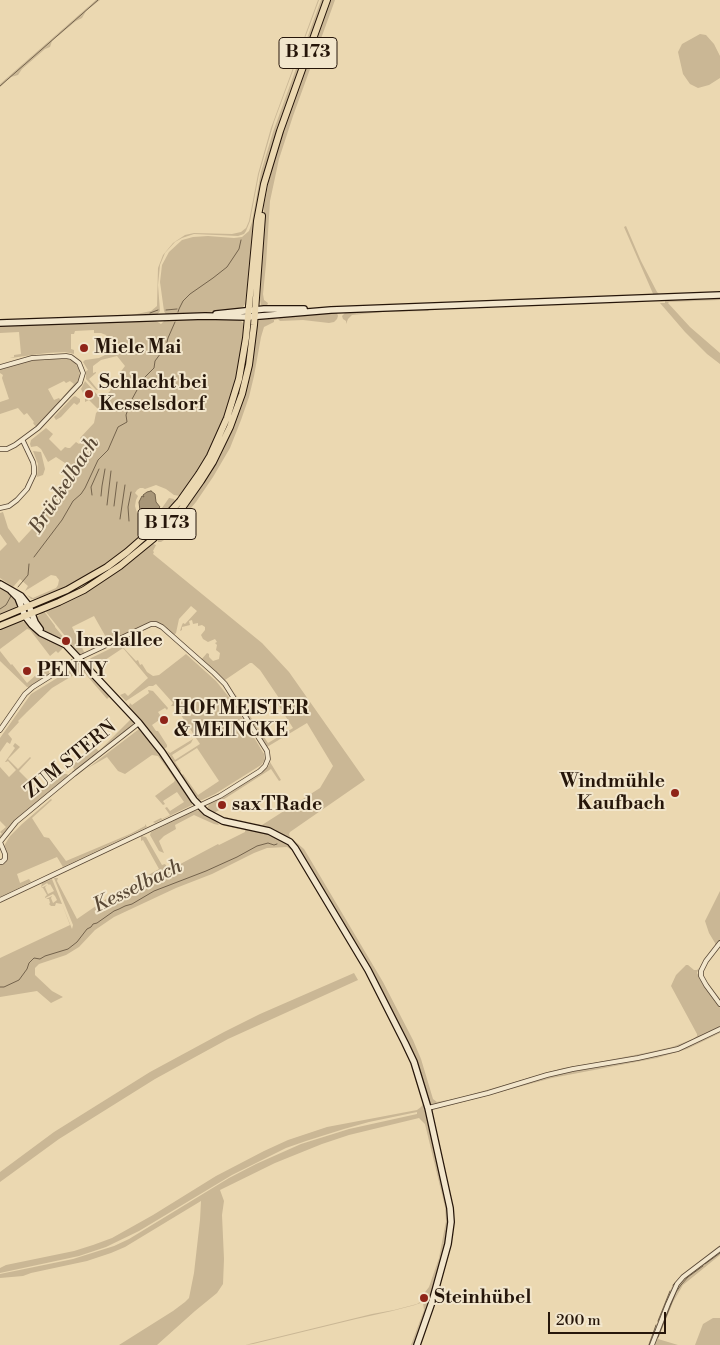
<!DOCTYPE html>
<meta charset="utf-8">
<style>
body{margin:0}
#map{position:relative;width:720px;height:1345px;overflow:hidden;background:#ebd8b1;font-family:"Libre Bodoni",serif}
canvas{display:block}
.scale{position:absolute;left:548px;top:1312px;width:118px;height:22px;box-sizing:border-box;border:2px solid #26160a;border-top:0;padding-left:6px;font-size:15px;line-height:18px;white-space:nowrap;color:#26160a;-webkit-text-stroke:4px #f2e6cc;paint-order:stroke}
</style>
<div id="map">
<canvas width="720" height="1345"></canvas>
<div class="scale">200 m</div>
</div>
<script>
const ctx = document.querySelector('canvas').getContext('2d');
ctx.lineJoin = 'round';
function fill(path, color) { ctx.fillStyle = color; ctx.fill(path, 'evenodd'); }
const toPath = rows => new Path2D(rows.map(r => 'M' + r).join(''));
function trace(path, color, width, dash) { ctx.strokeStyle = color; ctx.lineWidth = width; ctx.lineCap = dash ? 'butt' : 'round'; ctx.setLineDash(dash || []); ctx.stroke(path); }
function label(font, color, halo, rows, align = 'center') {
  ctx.font = font + ' "Libre Bodoni",serif'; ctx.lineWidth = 4; ctx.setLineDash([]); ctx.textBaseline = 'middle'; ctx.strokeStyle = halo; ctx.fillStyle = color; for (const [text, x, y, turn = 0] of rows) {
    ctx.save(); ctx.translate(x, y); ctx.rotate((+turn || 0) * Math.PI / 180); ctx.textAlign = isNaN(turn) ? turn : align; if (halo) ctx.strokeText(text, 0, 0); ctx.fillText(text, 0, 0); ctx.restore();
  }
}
const green = toPath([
 [96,0,100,0,86,11,82,18,76,21,52,41,50,47,45,49,22,69,18,75,11,77,0,87,0,84],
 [318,0,319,0,274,122,259,174,250,221,246,231,244,234,238,236,194,234,182,238,175,242,165,253,160,265,158,285,160,311,157,315,134,316,132,315,151,311,157,306,158,268,163,255,173,243,185,235,194,233,232,234,241,232,246,228,249,221,258,174,271,128],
 [321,0,324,0,275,137,253,238,245,304,243,307,238,309,210,312,167,315,165,313,164,311,160,282,162,265,169,252,182,240,193,237,208,236,234,238,242,237,249,231,252,222,261,172,273,132],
 [330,0,335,0,293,116,279,159,270,201,266,264,263,294,264,300,268,303,266,308,261,305,259,295,262,262,264,205,269,181,282,133],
 [700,34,706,35,714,44,720,56,720,78,709,85,698,88,690,84,683,74,678,52,682,44],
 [626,226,641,261,657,292,660,295,654,296,624,227],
 [720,297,720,300,669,302,668,303,690,327,720,353,720,364,707,354,685,332,660,303,665,303,665,299],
 [427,309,429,311,383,312,352,315,348,319,346,324,346,321,343,319,342,316,346,312],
 [337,313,338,316,337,319,334,322,329,323,303,320,280,321,278,319,274,320,274,322,264,327,261,337,254,376,249,397,241,420,230,448,213,477,196,502,164,540,161,542,158,542,157,538,237,416,258,321,265,318,279,316],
 [166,319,237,319,241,321,243,323,244,329,239,365,233,392,222,425,210,451,199,470,180,496,174,495,166,489,156,485,145,489,143,488,140,488,137,490,135,493,138,496,136,500,135,506,137,513,144,519,150,519,157,515,169,498,174,499,175,501,152,528,113,560,79,581,41,599,40,597,34,599,31,599,27,595,33,598,56,588,58,585,59,580,56,576,51,575,25,591,28,586,20,579,13,587,0,578,0,551,7,544,0,534,0,513,3,512,8,528,19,543,52,507,54,501,67,475,65,474,71,467,56,457,48,462,41,449,37,446,31,447,30,444,31,440,46,428,53,434,49,439,61,451,65,447,68,448,70,448,76,442,79,444,83,441,80,438,94,423,96,413,99,410,89,400,85,402,85,397,81,389,85,381,102,400,110,391,115,382,121,377,119,374,125,366,117,356,101,360,93,366,93,373,96,372,96,373,89,379,98,390,96,390,86,379,86,371,88,370,83,362,85,360,99,358,105,355,109,350,116,350,114,342,110,342,106,335,101,333,94,333,94,330,75,331,74,334,71,334,71,349,74,350,74,354,65,352,47,353,11,358,10,358,14,357,14,355,21,354,19,332,0,333,0,326,148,321,156,321,161,324],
 [59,358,66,358,74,362,80,369,79,379,76,384,63,398,63,397,74,384,70,381,66,383,64,381,48,389,54,400,59,398,61,401,34,429,16,442,36,427,33,423,34,422,27,413,24,415,18,408,0,414,0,402,9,399,2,378,3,375,0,373,0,369,34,360],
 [75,396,80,399,80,402,77,405,74,403,61,417,56,420,54,417,73,397],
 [33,451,41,452,45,469,43,475,37,477,38,464],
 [151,543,156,545,153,551,154,552,153,554,262,643,289,672,365,780,290,832,289,834,290,837,304,849,383,982,413,1040,421,1059,433,1099,437,1102,459,1098,563,1068,588,1064,645,1053,672,1047,693,1039,697,1036,697,1034,671,986,676,975,686,965,688,965,694,970,697,970,699,968,697,973,720,1008,720,1033,687,1049,657,1058,552,1078,433,1110,432,1113,452,1203,454,1223,450,1250,419,1345,411,1345,424,1310,423,1302,415,1305,392,1311,356,1319,253,1344,245,1345,372,1314,394,1310,417,1304,420,1302,422,1296,429,1287,439,1258,446,1221,445,1207,425,1124,419,1118,349,1135,322,1144,275,1163,220,1190,224,1201,222,1215,224,1259,223,1284,217,1293,195,1311,157,1345,119,1345,173,1311,185,1302,189,1298,194,1273,200,1220,201,1201,125,1247,111,1253,87,1261,31,1273,23,1276,0,1278,0,1274,73,1259,114,1246,129,1239,229,1178,256,1164,301,1144,349,1129,417,1114,417,1112,369,1122,344,1129,306,1141,286,1148,232,1175,139,1231,106,1247,79,1256,0,1273,0,1268,6,1265,74,1251,93,1245,112,1238,153,1215,216,1176,264,1151,288,1140,327,1127,417,1110,421,1107,423,1104,409,1057,392,1020,362,964,293,851,287,847,267,848,254,853,212,874,176,888,114,917,95,930,79,947,66,955,39,964,35,968,35,975,52,991,63,997,51,1003,37,991,0,997,0,958,70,925,62,904,56,903,55,906,51,906,49,904,50,903,49,899,46,899,52,896,51,898,53,903,57,900,55,896,53,894,45,898,45,897,47,895,43,888,41,888,47,885,45,887,48,894,54,891,50,884,49,885,47,883,41,887,42,883,52,879,72,929,73,925,54,878,58,878,57,881,77,919,109,897,159,869,143,840,141,841,141,836,146,837,162,865,165,864,169,870,218,844,219,845,245,832,245,830,225,826,223,826,226,824,266,832,291,847,376,988,380,986,364,956,295,845,275,832,276,830,269,828,255,826,256,824,231,819,220,816,262,825,320,788,333,766,307,723,267,747,270,753,270,756,234,692,268,743,293,728,277,703,281,701,260,670,252,663,250,663,225,680,228,685,219,675,201,660,207,653,209,654,209,657,213,661,219,659,220,653,216,650,217,645,215,643,217,642,215,639,208,642,203,639,201,635,205,630,205,627,202,625,198,626,198,623,193,624,192,620,189,621,190,625,182,627,182,630,180,631,182,625,183,623,185,624,197,611,191,606,179,619,176,633,174,635,157,623,91,651,91,649,97,646,96,644,107,639,94,616,72,627,85,654,81,656,46,612,46,610,72,598],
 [0,586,16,599,18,603,15,609,0,616],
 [44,611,55,626,55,627,65,639,62,641,45,631,39,625,37,619,37,617],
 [22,621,28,624,63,648,58,653,56,651,50,656,30,630,27,629,0,649,0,629],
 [120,644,136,661,138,660,140,665,142,664,147,672,153,676,159,675,186,654,216,681,232,701,264,754,265,760,261,765,215,794,202,800,199,800,182,775,183,774,198,795,219,781,197,748,175,762,181,771,180,772,167,751,170,753,193,739,191,743,172,755,175,760,200,744,175,706,171,706,173,703,156,684,153,686,149,686,126,701,120,695,125,693,128,696,148,678,123,648,96,666,98,664,96,660,93,664,93,667,109,684,89,663,89,660,91,658],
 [0,651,11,665,12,664,27,683,36,675,47,669,49,671,49,675,29,687,27,687,0,661],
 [80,664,115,700,133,721,133,725,131,728,75,771,73,767,73,765,93,746,99,751,131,719,110,696,107,699,82,670,52,688,27,712,18,721,19,722,8,734,12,739,10,744,7,742,0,752,0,738,31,694],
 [148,690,153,691,168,708,167,710,165,708,158,712,162,718,152,725,156,731,158,731,167,745,167,747,164,749,129,706,130,703,132,705,149,693],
 [139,729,164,759,192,802,192,805,155,823,153,822,161,818,162,819,170,815,165,808,167,807,170,811,184,802,177,792,163,801,165,804,163,805,155,796,174,782,175,780,167,768,158,756,152,755,125,774,118,771,107,757,88,768],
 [15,743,20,747,8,759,18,769,30,757,31,758,19,771,39,791,43,787,45,788,53,780,54,781,63,774,67,774,69,776,22,816,0,841,0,835,2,834,0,832,6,827,0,821,0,767,9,777,16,770,8,761,6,762,5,762,15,748,13,746],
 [270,762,281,780,279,781,271,769,218,803,221,809,214,813,207,809,209,804,220,799,263,771,268,767],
 [51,799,52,800,32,818,44,837,49,838,66,861,130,834,145,826,145,824,147,827,63,867,57,857,17,874,20,883,29,879,31,882,0,897,0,865,5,863,7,856,4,846,10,836,22,824],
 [196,810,200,811,207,817,217,822,219,825,214,824,194,815,175,825,176,829,164,836,159,841,164,853,159,851,150,835,151,832],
 [720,891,720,941,712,951,715,946,715,943,709,933,705,921],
 [354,973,358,980,228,1039,155,1079,59,1139,0,1182,0,1172,54,1132,150,1072,224,1032,260,1014],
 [720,1245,720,1255,683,1285,673,1302,658,1339,678,1345,648,1345,673,1284,688,1270],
 [713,1318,720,1318,720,1345,695,1345,703,1324]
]);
const water = toPath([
 [151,491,155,494,156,502,160,507,153,514,145,515,140,511,139,502,142,496,144,497,143,495,147,492,151,491]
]);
const stream = toPath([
 [0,86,98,0],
 [166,310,177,309],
 [178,312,179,309,183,301,190,294,213,278,227,267,239,249,241,240],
 [150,313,158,310],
 [92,495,91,487,99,469],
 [101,496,102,486,105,469],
 [107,505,111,471],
 [114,506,117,482],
 [120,519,125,485],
 [129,521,128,507,131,492],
 [34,557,62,520,73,501,81,494,85,488,98,460,108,450,118,427,127,422,126,415,131,401,143,379,154,368,155,361,166,346,168,338,175,322],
 [18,587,28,575,29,564],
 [0,609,6,605,11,596],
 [0,987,4,987,19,980,27,969,29,963,34,958,40,959,45,956,68,949,77,942,87,929,91,927,93,924,97,923,114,911,119,909,125,906,132,904,154,891,206,871,237,857,257,846,268,843,274,845,277,844],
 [705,1264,720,1253],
 [673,1285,681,1277],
 [658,1321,670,1291],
 [658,1337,676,1292,681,1285,688,1277,703,1266],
 [649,1345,656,1325]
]);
const street = toPath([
 [0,367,32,358,66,356,71,357,79,363,83,373,80,383,38,428,15,445,7,449,0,449],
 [0,508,9,506,17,500,27,489,34,474,34,467,33,462,23,441],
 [0,730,25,694,33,687,79,658,151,624,156,624,162,627,214,673,225,684,267,751,268,759,265,766,260,771,220,796,0,900],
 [0,842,16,822,74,774,139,723],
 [0,862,2,862,5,859,5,854,0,842],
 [720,943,706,961,701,971,701,976,706,985,720,1004],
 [428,1108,488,1093,547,1075,573,1069,638,1058,678,1049,720,1029],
 [652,1345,668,1304,677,1284,683,1277,720,1249]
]);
const secondary = toPath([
 [216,314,264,309,304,309],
 [0,323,205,316,248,317,331,310,720,295],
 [0,584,21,596,29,606,35,622,40,629],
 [11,591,18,598,25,616,32,625,41,633,66,645,139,723,162,752,194,800,206,812,223,821,269,831,290,842,295,848,368,970,405,1043,414,1062,428,1108,450,1208,451,1222,448,1244,432,1302,417,1345]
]);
const primary = toPath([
 [0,618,67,590,107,567,127,552,160,523,180,501,199,474,210,456,227,418,239,379,246,338,257,221,264,184,280,131,327,0],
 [0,626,59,602,84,590,120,566,153,539,169,522,182,508,201,481,213,462,230,427,242,394,249,365,254,325,262,216]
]);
const markers = [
 [84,348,5,"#8f2418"],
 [89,394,5,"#8f2418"],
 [66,641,5,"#8f2418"],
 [27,671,5,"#8f2418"],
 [164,720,5,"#8f2418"],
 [675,793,5,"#8f2418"],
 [222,805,5,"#8f2418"],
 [424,1298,5,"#8f2418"]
];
const shields = [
 [308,53,58],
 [167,524,58]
];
const shieldNames = [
 ["B 173",308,53],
 ["B 173",167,524]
];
const poiNames = [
 ["Miele Mai",94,348],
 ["Schlacht bei",99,383],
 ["Kesselsdorf",99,405],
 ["Inselallee",76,641],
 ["PENNY",37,671],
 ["HOFMEISTER",174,709],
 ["& MEINCKE",174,731],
 ["Windmühle",665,782,"right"],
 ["Kaufbach",665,804,"right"],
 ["saxTRade",232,805],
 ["Steinhübel",434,1298]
];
const streetNames = [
 ["ZUM STERN",71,760,-39]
];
const waterNames = [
 ["Brückelbach",65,486,-57],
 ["Kesselbach",138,887,-26]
];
fill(green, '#cab795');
fill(water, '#a89678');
trace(water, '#74634c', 1);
trace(stream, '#74634c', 1);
trace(street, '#574634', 5.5);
trace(secondary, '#26160a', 8);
trace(primary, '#26160a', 8);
trace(street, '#f2e6cc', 4);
trace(secondary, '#f2e6cc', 5.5);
trace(primary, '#ebd8b1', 6);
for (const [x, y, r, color] of markers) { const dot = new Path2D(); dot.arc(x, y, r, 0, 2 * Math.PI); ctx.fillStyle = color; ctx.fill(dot); trace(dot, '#f2e6cc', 2); }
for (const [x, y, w] of shields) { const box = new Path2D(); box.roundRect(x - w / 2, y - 15.5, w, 31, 4); ctx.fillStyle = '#f2e6cc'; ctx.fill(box); trace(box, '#26160a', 1); }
label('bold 18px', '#26160a', null, shieldNames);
label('bold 19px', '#26160a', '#f2e6cc', poiNames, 'left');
label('19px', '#26160a', '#f2e6cc', streetNames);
label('italic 20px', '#5a4936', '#f2e6cc', waterNames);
</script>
